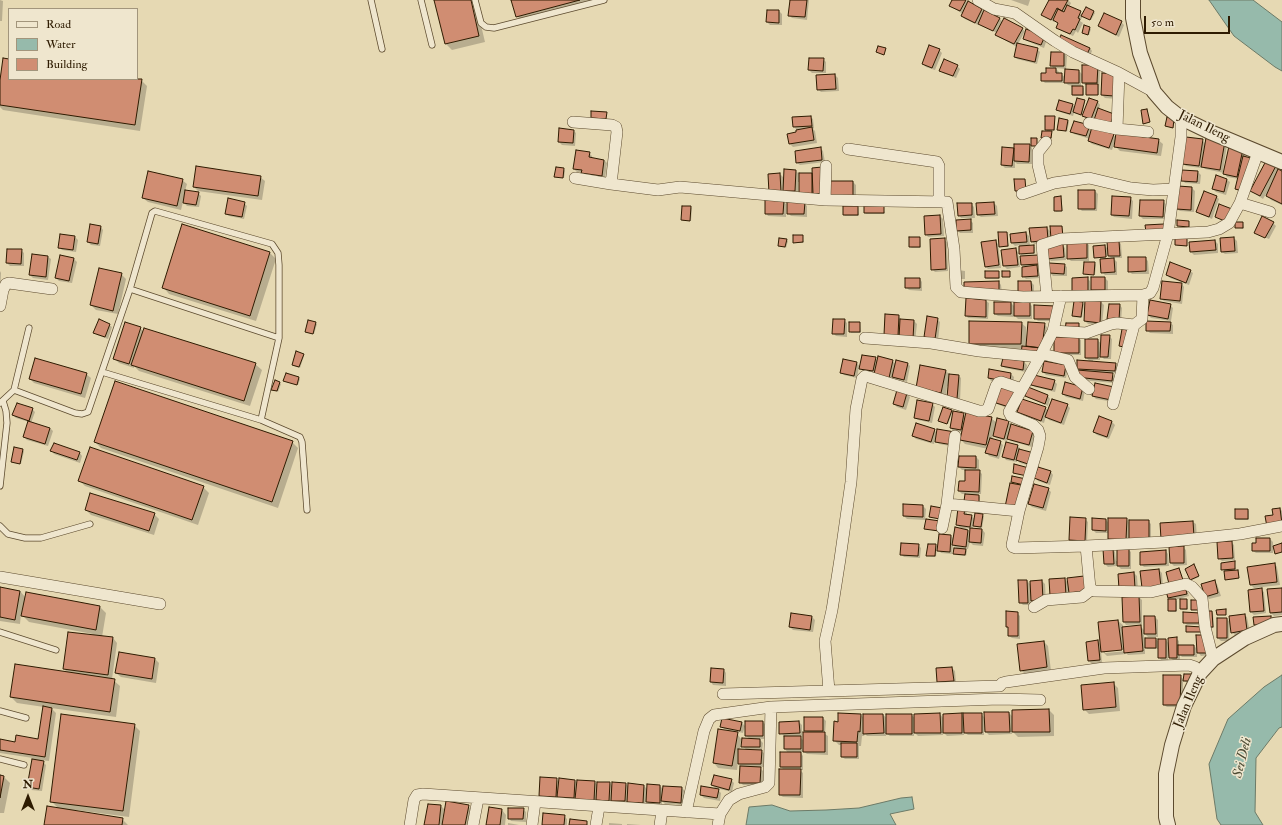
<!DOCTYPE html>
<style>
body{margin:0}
#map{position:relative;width:1282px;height:825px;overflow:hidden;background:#e6d9b3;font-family:"IM FELL Double Pica",serif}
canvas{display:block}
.legend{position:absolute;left:8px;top:8px;width:130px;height:72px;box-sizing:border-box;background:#efe6ce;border:1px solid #a2957c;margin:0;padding:5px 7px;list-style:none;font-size:12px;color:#2e1b01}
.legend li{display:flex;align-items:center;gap:8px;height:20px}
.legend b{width:20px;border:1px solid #a2957c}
.north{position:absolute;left:8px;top:777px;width:40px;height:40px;-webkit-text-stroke:3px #efe6ce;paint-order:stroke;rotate:0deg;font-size:11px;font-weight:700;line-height:16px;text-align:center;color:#2e1b01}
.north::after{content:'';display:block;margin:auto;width:14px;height:18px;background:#2e1b01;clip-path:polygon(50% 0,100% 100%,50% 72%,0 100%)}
.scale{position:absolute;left:1144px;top:16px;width:86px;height:18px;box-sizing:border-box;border:2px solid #2e1b01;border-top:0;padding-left:5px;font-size:12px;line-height:14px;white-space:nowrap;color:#2e1b01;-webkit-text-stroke:3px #efe6ce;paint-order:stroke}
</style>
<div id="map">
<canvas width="1282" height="825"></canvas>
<ul class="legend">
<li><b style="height:5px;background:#efe6ce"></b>Road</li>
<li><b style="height:11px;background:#96baab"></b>Water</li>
<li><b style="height:11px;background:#d08d72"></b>Building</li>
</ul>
<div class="north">N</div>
<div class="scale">50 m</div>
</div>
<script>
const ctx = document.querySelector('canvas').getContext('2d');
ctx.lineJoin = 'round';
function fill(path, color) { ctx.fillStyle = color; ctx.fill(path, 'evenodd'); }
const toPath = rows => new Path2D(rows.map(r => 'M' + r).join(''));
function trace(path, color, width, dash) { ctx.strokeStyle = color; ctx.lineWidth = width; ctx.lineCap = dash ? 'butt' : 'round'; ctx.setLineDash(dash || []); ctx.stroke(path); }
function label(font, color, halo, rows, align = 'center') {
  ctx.font = font + ' "IM FELL Double Pica",serif'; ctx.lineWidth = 3; ctx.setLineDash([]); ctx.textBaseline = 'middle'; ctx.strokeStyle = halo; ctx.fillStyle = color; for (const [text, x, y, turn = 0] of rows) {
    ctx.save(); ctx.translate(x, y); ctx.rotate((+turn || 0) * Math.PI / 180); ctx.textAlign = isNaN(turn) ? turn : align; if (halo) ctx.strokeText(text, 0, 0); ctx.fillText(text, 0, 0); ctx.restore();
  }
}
const water = toPath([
 [1209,0,1253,0,1282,22,1282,71,1275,67,1234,36,1209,0],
 [1282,675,1282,727,1279,728,1256,758,1255,812,1263,825,1221,825,1217,819,1209,764,1228,719,1264,687,1282,675],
 [912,797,914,809,890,814,896,825,746,825,749,807,772,805,790,811,826,810,859,808,901,798,912,797]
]);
const shadow = toPath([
 [0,0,3,1,2,21,0,21],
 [435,0,475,0,485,42,452,50,446,44],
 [512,0,598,0,523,22,517,16],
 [791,0,809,0,807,20,792,18,789,15],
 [953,0,965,0,969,4,999,18,1003,22,1022,29,1025,31,1018,44,1037,49,1040,52,1037,64,1017,59,1015,57,1017,47,999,37,996,35,997,33,982,26,979,23,978,25,965,19,962,16,963,14,950,6],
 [1011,0,1030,0,1028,6],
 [1050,0,1068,0,1071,3,1069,7,1080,12,1083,15,1094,12,1095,13,1091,20,1083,16,1080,21,1083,23,1078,33,1076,31,1073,36,1060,30,1058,27,1059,24,1055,21,1054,22,1042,15],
 [768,11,779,11,782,14,782,25,770,25,767,22],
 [1121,22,1124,25,1119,37,1102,29,1099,26],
 [1085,26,1091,29,1089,35,1083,33],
 [1024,39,1047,39,1044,48,1027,41],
 [1062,44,1090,48,1092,51,1090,56],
 [939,50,942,53,935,70,926,67,923,64],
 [1064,53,1067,56,1066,70,1079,71,1083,75,1083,66,1100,69,1099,95,1088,95,1087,85,1085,85,1081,81,1081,87,1084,88,1084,96,1074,96,1073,95,1073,86,1068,85,1064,81,1064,83,1045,83,1042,80,1047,74,1054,69,1051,65],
 [1055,68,1066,69,1066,78,1061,74,1058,74,1059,72],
 [823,59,826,62,826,73,812,73,809,70],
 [9,60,9,79,141,80,147,86,140,131,3,110,0,107,0,86],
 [957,66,960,69,956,78,943,73,941,70],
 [1103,74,1117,99,1105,98,1102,95],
 [835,75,838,78,839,91,821,92,818,89,817,76],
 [1090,99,1098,102,1100,105,1099,109,1113,114,1112,127,1086,118,1083,116],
 [1059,101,1073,105,1075,108,1084,101,1085,102,1082,115,1074,113,1073,116,1060,112,1057,109],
 [810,117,813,119,814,128,813,129,815,131,817,143,793,147,790,144,797,133,796,129,794,127,794,118],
 [1054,117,1055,118,1055,131,1050,130,1052,133,1052,139,1044,138,1048,132,1046,129],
 [1167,118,1175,121,1173,128,1166,126],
 [1068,121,1069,122,1067,132,1058,129],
 [1074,122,1113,135,1117,138,1158,140,1163,144,1161,156,1120,151,1115,146,1115,141,1112,150,1092,144,1089,141,1090,139,1074,134,1072,131],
 [573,130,576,133,575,146,562,145,559,142],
 [1202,140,1206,144,1227,145,1223,171,1224,171,1230,147,1246,153,1239,192,1236,189,1239,179,1227,177,1224,173,1205,169,1202,166,1201,168,1186,166,1183,163],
 [1030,145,1032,148,1032,164,1017,164,1015,162,1015,168,1005,168,1002,165,1003,148,1015,149],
 [820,148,823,151,825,162,800,165,797,163],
 [589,153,592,156,592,159,604,160,607,163,605,179,585,176,582,172,577,172,574,169],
 [1267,160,1279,168,1278,170,1282,172,1282,205,1271,200,1266,194,1263,199,1251,191],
 [564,169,565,171,564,178,555,176],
 [785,170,796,171,799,174,813,174,826,196,814,196,800,182,798,182,798,194,773,195,780,174,785,179],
 [1198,172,1201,175,1200,184,1185,183,1183,180],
 [260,177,265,181,262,200,198,191,194,187],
 [182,180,187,184,185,191,198,193,201,196,199,207,187,206,183,202,181,210,148,202,143,198],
 [1227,180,1230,182,1226,195,1216,192,1213,189],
 [853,182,856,185,856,201,832,201],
 [1192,188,1195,191,1194,212,1180,211,1177,209],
 [1095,191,1098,194,1097,211,1082,211,1079,208],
 [1216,196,1219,199,1212,219,1200,214,1197,212],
 [1061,197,1063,211,1056,212,1055,210],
 [1130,198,1133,201,1132,219,1114,217,1112,215],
 [783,201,786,204,786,217,768,216,766,213],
 [1163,201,1166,204,1166,219,1143,219,1140,216],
 [244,203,247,206,244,219,229,216,226,214],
 [804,203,807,206,807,217,791,216,788,213],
 [994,203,997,206,998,216,981,217,978,215],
 [971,204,974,207,975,218,961,218,959,215],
 [691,207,692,208,691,221,683,221,682,220],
 [858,207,859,216,845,216,844,215],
 [883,207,885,214,866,214,865,213],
 [940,216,943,219,944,236,928,237,926,234],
 [970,220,973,223,973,233,960,233,957,230],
 [1243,223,1244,229,1236,227],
 [1273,223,1276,226,1269,239,1255,233],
 [101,227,103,230,100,246,91,245,88,242],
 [1047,228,1050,231,1051,243,1034,244,1032,241],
 [1006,233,1009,247,1001,247,998,244,1001,268,988,269,986,267,995,241,1000,246],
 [1026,233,1029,236,1030,246,1035,247,1035,254,1021,255,1020,245,1015,246,1012,243,1011,234],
 [61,235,75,237,78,240,76,252,62,250,59,247],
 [802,236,804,243,796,243,794,242],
 [920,238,921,248,912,248,910,247],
 [1186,238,1187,246,1178,246,1176,245],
 [1234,238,1237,241,1238,253,1225,254,1222,252],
 [786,240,788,241,786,248,779,245],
 [944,240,947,242,948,271,935,272,932,269],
 [1215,241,1218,244,1218,253,1194,255,1191,252],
 [1086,242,1089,245,1089,261,1071,261,1068,258],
 [1119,242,1121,244,1122,258,1113,258,1117,262,1117,275,1105,275,1102,272,1112,259,1107,254,1107,257,1096,258,1095,257,1105,246,1108,249],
 [1062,245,1065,248,1066,260,1051,261,1048,258],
 [1015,249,1018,252,1020,267,1007,269,1004,266],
 [21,250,24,253,24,266,10,266,7,263],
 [270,253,276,259,256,321,169,294,163,287],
 [61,256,74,259,77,262,72,283,59,281,56,278],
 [1038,256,1041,267,1037,267,1040,269,1040,278,1026,279,1023,276,1025,267,1022,265,1021,257],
 [48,257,51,259,48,280,33,278,30,275],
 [1145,258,1148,261,1149,274,1132,274,1129,271],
 [1095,263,1096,265,1095,275,1085,275,1084,273],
 [1064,265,1067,267,1067,276,1053,276,1050,273],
 [958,270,965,271,965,279,959,279],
 [0,271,1,273,0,293],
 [1190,271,1193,273,1189,285,1170,278,1167,275],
 [998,272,1000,279,987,279,986,278],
 [121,274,126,279,118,314,96,310,91,305],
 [1087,278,1090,281,1091,293,1076,294],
 [1105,278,1108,281,1108,292,1095,292,1092,290],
 [920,279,922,282,922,291,909,290,906,287],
 [999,282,1001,285,1002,293,965,283],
 [1031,282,1034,285,1034,296,1022,297],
 [1182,284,1184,287,1182,304,1164,301,1161,299],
 [986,301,989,303,988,319,968,318,966,315],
 [1086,301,1101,302,1104,305,1102,325,1088,324,1085,321],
 [995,303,1011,303,1015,307,1029,303,1032,306,1032,319,1018,319,1014,315,1014,317,998,316,995,314],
 [1082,303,1084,304,1082,318,1074,317,1073,316],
 [1120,305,1122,308,1121,322,1111,321],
 [1170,305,1173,308,1171,321,1151,318,1148,315],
 [1035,306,1057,321,1038,321,1035,318],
 [899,316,901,320,914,321,917,324,915,341,888,338],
 [937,319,940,322,938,341,928,340],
 [844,320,847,323,847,337,836,336,833,333],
 [315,323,317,324,314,334,307,333,306,332],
 [850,323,860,323,861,333,851,333],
 [1021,323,1026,327,1026,342,1027,342,1044,324,1047,327,1043,358,1023,349,974,348,970,343],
 [1170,323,1173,325,1173,334,1150,333,1147,330],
 [109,325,112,327,108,339,97,335,95,332],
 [140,328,143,331,255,364,262,370,250,406,139,371,134,366,134,368,119,363,114,358],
 [1109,336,1112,339,1111,359,1104,359,1100,355,1100,360,1093,360,1093,362,1115,363,1118,366,1118,373,1111,373,1115,377,1114,383,1080,380,1080,371,1078,368,1091,362,1086,358,1097,340,1102,344],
 [1078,338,1081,340,1081,355,1058,355],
 [303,355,304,356,300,368,294,366,293,365],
 [875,358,878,361,892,361,896,364,908,364,910,366,907,382,896,379,892,376,891,380,863,371,859,367,857,378,844,375,842,373,857,363,860,367],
 [1004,359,1024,362,1027,365,1026,372,1005,368,1003,366],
 [1045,362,1068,368,1066,378,1046,375,1043,372],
 [945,370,950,375,959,376,961,378,960,402,951,401,949,387,947,386,946,397,921,392],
 [990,370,1011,374,1014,377,1013,384,991,381,989,378],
 [86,374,91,378,85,398,34,383,30,379],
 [299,378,300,379,298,385,285,381],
 [1054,381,1057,384,1055,392,1035,387,1032,385],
 [280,383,281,384,278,392,274,390],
 [1066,383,1085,390,1083,401,1066,397,1063,394],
 [1095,385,1114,402,1096,399,1093,396],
 [1000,387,1012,410,997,404,994,401],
 [907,394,910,397,906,410,897,407,894,404],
 [1026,396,1048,396,1050,399,1048,406,1029,398],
 [932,404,935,407,932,423,918,420,915,418],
 [1067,405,1070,408,1064,425,1049,420,1046,416,1044,423,1021,415,1018,412,1045,408,1049,411],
 [32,409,35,412,31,423,50,428,53,431,48,446,27,440,24,437,29,422,16,418,13,415],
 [951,411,963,414,966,417,991,418,997,423,1008,422,1012,425,1033,431,1036,434,1032,447,1011,441,1008,438,1007,441,996,438,993,435,992,440,1000,442,1003,445,999,459,989,456,987,453,988,449,965,444,961,440,962,432,953,431,951,428,953,413,952,413,948,424,940,421],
 [1099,418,1112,422,1115,425,1109,439,1097,435,1094,432],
 [934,430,937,433,938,443,935,440,934,444,916,439,913,436],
 [95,442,292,442,298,448,278,508,101,448],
 [938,443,956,446,956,447,939,444],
 [1017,446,1020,448,1020,450,1034,467,1020,463,1017,460,1017,462,1006,460,1004,457],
 [23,450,24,451,21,464,14,463,12,462],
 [52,451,80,453,82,456,80,463,54,454],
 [959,457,976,457,979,460,979,471,982,474,981,494,977,494,980,497,979,503,965,500,966,494,962,494,959,491,966,482,966,470,962,470,959,467],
 [1039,468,1051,472,1053,475,1050,485,1038,481,1036,478],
 [79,480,203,487,209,493,198,525,85,486],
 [1048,489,1051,492,1046,511,1032,507,1029,504],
 [923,506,926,509,925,520,907,519,904,516],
 [1280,509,1282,511,1282,527,1274,516],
 [86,510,154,514,159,519,154,535,91,515],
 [964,510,967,513,967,515,971,516,975,519,976,514,984,516,982,528,975,527,973,525,973,529,981,530,981,528,985,533,983,546,973,545,970,542,968,549,965,549,967,551,966,556,956,555,954,554,957,549,953,545,952,554,941,553,939,550,951,536,954,539,962,529,957,525],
 [966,528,971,529,971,533],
 [1248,510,1249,511,1249,520,1237,520,1236,519],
 [1085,519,1088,522,1087,543,1073,542,1070,539],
 [1126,519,1130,523,1148,521,1151,524,1151,542,1112,542,1109,539,1109,533,1096,533,1093,530,1106,520,1109,523],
 [1193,522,1196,524,1197,539,1161,524],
 [1270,539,1273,542,1273,553,1256,553,1253,551],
 [1231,542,1234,545,1235,560,1222,561,1219,558],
 [918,545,921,548,920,558,904,557,901,554],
 [936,545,937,546,936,557,929,556,927,555],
 [1183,547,1186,550,1187,565,1174,566,1171,563],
 [1113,549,1115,552,1116,561,1118,561,1128,549,1131,552,1131,569,1121,569,1116,564,1116,566,1108,567,1105,564,1104,550],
 [1166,551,1168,554,1169,566,1144,567,1141,564],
 [1234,562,1236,571,1239,572,1239,579,1227,580,1225,571,1222,570],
 [1275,564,1277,567,1280,585,1254,588,1251,585,1249,568],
 [1194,567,1199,577,1192,580,1191,579],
 [1159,570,1162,573,1163,589,1145,590],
 [1134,573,1137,576,1138,590,1123,591],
 [1065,579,1068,583,1072,595,1068,591,1069,598,1053,599],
 [1027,581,1031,585,1042,581,1045,584,1046,603,1035,603,1031,599,1031,605,1023,605,1020,602],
 [1214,582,1217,584,1221,596,1209,599,1206,596],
 [1184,587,1187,590,1189,596,1175,600,1177,601,1177,612,1170,612,1169,610,1171,600,1168,598],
 [0,588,20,591,26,598,27,593,100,607,106,613,102,637,113,638,117,643,112,679,120,686,116,717,51,708,56,713,49,761,41,760,46,765,42,791,31,790,28,787,33,758,0,753,0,740,16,743,38,740,44,707,17,703,11,697,68,673,64,669,93,634,29,622,21,614,20,624,0,621],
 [1282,589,1282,615,1274,616,1271,613,1269,590],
 [1261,590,1264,592,1266,613,1254,615,1251,612],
 [1139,597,1142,600,1142,624,1126,625,1124,622],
 [1187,600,1188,610,1182,610,1181,609],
 [1212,612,1213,613,1214,628,1208,628],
 [1017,613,1020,616,1020,639,1012,638,1009,636,1009,629,1007,627],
 [792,614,812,617,815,620,813,632,793,630,790,627],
 [1199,614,1202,625,1187,625,1184,622],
 [1244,615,1247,617,1250,633,1235,635,1232,632],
 [1155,617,1158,620,1158,637,1148,637,1144,633,1144,639,1156,639,1159,642,1166,640,1169,644,1176,638,1179,641,1179,646,1194,646,1198,650,1197,636,1209,655,1201,656,1197,651,1197,657,1182,657,1180,655,1180,660,1173,660,1168,656,1168,660,1161,660,1159,657,1159,649,1147,649,1145,646,1145,654,1128,655,1125,652,1126,654,1107,656,1101,650,1102,663,1092,664,1089,661,1098,641,1102,646,1118,621,1123,625,1123,628,1140,626,1145,631],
 [1127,649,1127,651,1105,653,1105,651],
 [1227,619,1230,622,1229,641,1221,641,1218,638],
 [1044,642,1048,646,1051,671,1026,675,1021,670],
 [155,659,159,663,156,683,121,677,116,673],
 [952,668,955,671,956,683,941,685,938,682],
 [712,669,724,670,726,673,726,686,713,685,711,682],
 [1185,675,1194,682,1186,682,1183,679,1183,707,1167,707,1164,705,1180,676,1184,680],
 [1113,683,1118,688,1120,711,1089,714,1084,709],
 [1049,710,1054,715,1054,736,1018,737,1012,731,1012,734,989,735,984,730,984,735,968,735,964,732,964,735,947,736,943,732,943,735,918,736,914,732,914,736,890,736,886,733,886,736,867,736,865,734,864,736,862,736,861,746,859,746,859,759,845,759,842,757,842,745,839,745,834,740,839,723,861,715,864,718,883,715,887,718,911,715,915,718,940,714,944,719,961,714,964,717,981,714,985,718,1009,713,1013,717,1013,711],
 [823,718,826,721,825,734,828,736,828,755,807,754,804,752,800,752,803,756,803,770,800,770,803,773,803,798,783,797,780,795,784,770,781,767,788,753,785,749,785,736,780,733,799,722,802,725,802,736,799,736,804,741,808,733,805,730],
 [763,722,766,725,765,739,759,739,763,743,762,750,760,750,764,753,764,767,759,767,763,771,763,786,743,785,740,782,741,766,738,762,737,770,718,768,714,763,719,731,733,733,733,731,724,729,722,726,742,723,745,726,743,733,735,731,741,739,750,739,746,736],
 [741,740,743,740,742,746,747,750,740,750],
 [134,725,140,731,129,817,76,810,76,812,122,819,128,825,45,825,59,809,51,801],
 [0,776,4,777,10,783,4,813,0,813],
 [556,779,559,782,575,781,578,783,595,782,598,786,610,783,613,787,626,784,629,787,644,786,647,789,660,786,663,789,682,788,685,791,684,805,665,804,662,801,662,805,650,805,646,801,645,805,631,804,627,801,627,804,615,803,612,800,612,803,600,802,596,799,596,803,561,800,558,797,558,799,543,798,540,795],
 [731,780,734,783,732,792,716,788,721,793,720,801,704,798,701,795,717,790,712,785],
 [429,805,441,806,444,809,442,822,444,822,468,806,474,812,472,825,425,825],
 [523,809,526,812,526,822,511,821,509,818],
 [502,810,506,815,505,825,487,825],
 [564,816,567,819,567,825,543,825],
 [508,823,519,825,508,825],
 [609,823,622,824,622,825,609,825],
 [627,824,641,825,627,825]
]);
const building = toPath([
 [434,0,471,0,479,36,445,44,434,0],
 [511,0,580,0,516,17,511,0],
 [790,0,807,0,805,17,788,16,790,0],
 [952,0,966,0,960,11,949,6,952,0],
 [1049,0,1068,0,1062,11,1057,8,1051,20,1041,15,1049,0],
 [968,1,982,9,975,23,961,16,968,1],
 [1067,5,1081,11,1078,18,1080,19,1075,30,1073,29,1070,34,1056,28,1058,23,1053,20,1058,9,1064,12,1067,5],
 [1086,7,1094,11,1090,20,1081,16,1086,7],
 [767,10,779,10,779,23,766,22,767,10],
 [984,10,1000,18,993,31,978,24,984,10],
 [1104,13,1122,21,1116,35,1098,26,1104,13],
 [1004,18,1023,28,1014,44,995,35,1004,18],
 [1084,25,1090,27,1088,35,1082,33,1084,25],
 [1026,29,1045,36,1041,45,1023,39,1026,29],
 [1061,35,1090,48,1087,54,1058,41,1061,35],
 [1017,43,1038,48,1035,62,1014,57,1017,43],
 [929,45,940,49,932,68,922,64,929,45],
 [878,46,886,48,884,55,876,52,878,46],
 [1051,52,1064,52,1064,66,1050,66,1051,52],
 [3,58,9,59,9,79,142,79,135,125,0,105,0,80,3,58],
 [809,58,824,58,823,71,808,70,809,58],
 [944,59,958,65,953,76,939,71,944,59],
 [1082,65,1098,65,1097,83,1082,83,1082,65],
 [1046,68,1056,68,1056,73,1062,73,1062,81,1041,81,1041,73,1046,73,1046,68],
 [1065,69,1079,70,1079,83,1064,83,1065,69],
 [1102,73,1115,74,1114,96,1101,95,1102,73],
 [835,74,836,89,817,90,816,75,835,74],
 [1086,84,1098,84,1098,95,1086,95,1086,84],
 [1072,86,1083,86,1083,95,1072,95,1072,86],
 [1077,98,1085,100,1081,115,1073,112,1077,98],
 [1089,98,1098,101,1091,119,1082,116,1089,98],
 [1059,100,1073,104,1070,114,1056,110,1059,100],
 [1098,108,1114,114,1110,125,1094,120,1098,108],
 [1147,109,1150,122,1143,124,1141,110,1147,109],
 [591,111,607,112,606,119,591,118,591,111],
 [811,116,812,126,793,127,792,117,811,116],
 [1045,116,1055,116,1054,130,1045,130,1045,116],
 [1167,117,1174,119,1173,128,1165,126,1167,117],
 [1059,118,1068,120,1066,131,1057,130,1059,118],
 [1074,121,1090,125,1086,136,1070,132,1074,121],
 [812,127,814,140,789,144,787,134,796,132,796,130,812,127],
 [1092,127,1114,134,1109,148,1088,141,1092,127],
 [559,128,574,130,573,143,558,142,559,128],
 [1042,131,1052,131,1051,138,1041,138,1042,131],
 [1116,133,1159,139,1157,153,1114,147,1116,133],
 [1186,137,1203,139,1199,166,1182,164,1186,137],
 [1031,138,1037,138,1037,146,1031,146,1031,138],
 [1206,138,1225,141,1220,170,1201,167,1206,138],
 [1014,144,1030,144,1029,162,1014,161,1014,144],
 [1229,146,1243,149,1237,177,1223,174,1229,146],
 [821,147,822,160,796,163,795,151,821,147],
 [1002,147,1014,148,1012,166,1001,165,1002,147],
 [576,150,590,152,589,157,604,160,602,176,581,173,582,170,573,169,576,150],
 [1243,156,1251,158,1243,191,1235,189,1243,156],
 [1267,159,1277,164,1260,196,1250,191,1267,159],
 [196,166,261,176,258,196,193,187,196,166],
 [556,167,564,168,563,178,554,177,556,167],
 [822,167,824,193,813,194,812,168,822,167],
 [784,169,796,170,795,191,783,191,784,169],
 [1278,169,1282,171,1282,204,1266,196,1278,169],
 [1182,170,1198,171,1197,182,1181,181,1182,170],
 [148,171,183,179,177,206,142,198,148,171],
 [780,173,781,192,769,193,768,174,780,173],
 [799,173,812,173,812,194,799,194,799,173],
 [1216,175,1227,179,1224,192,1212,189,1216,175],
 [1014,179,1025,179,1026,191,1015,191,1014,179],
 [828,181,853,181,853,198,828,198,828,181],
 [1178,186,1192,187,1191,210,1176,209,1178,186],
 [185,190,199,192,196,205,183,203,185,190],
 [1078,190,1095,190,1095,209,1078,209,1078,190],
 [1204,191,1217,196,1209,217,1196,212,1204,191],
 [1061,196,1062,211,1054,211,1054,197,1061,196],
 [1112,196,1131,197,1129,216,1111,215,1112,196],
 [228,198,245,202,242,217,225,214,228,198],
 [765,200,784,200,783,214,765,214,765,200],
 [1140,200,1164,200,1163,217,1139,216,1140,200],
 [787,202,805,202,804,214,787,214,787,202],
 [994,202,995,214,977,215,976,203,994,202],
 [957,203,972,203,972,215,958,216,957,203],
 [1219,204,1232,209,1227,222,1215,217,1219,204],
 [682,206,691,206,690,221,681,220,682,206],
 [843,206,858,206,858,215,843,215,843,206],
 [864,206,884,206,884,213,864,213,864,206],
 [940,215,941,234,925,235,924,216,940,215],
 [1262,216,1274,222,1265,238,1254,233,1262,216],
 [971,219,971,230,956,231,956,220,971,219],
 [1177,220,1189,221,1189,227,1177,226,1177,220],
 [1235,222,1243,222,1243,228,1235,228,1235,222],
 [90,224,101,226,98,244,87,242,90,224],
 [182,224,270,252,250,316,162,288,182,224],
 [1164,224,1164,231,1146,232,1145,225,1164,224],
 [1050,226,1062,226,1063,238,1051,239,1050,226],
 [1047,227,1048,240,1031,242,1029,228,1047,227],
 [998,232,1007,232,1008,246,999,247,998,232],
 [1026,232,1027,242,1011,243,1010,234,1026,232],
 [60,234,75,236,73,250,58,248,60,234],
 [793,235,803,235,803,242,793,243,793,235],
 [1175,236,1187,237,1187,246,1175,245,1175,236],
 [909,237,920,237,920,247,909,247,909,237],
 [1234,237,1235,251,1221,252,1220,238,1234,237],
 [779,238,787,239,785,247,778,246,779,238],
 [945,238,946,269,931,270,930,239,945,238],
 [996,240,999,265,985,267,981,242,996,240],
 [1215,240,1216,250,1190,252,1189,242,1215,240],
 [1067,241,1087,241,1087,258,1067,259,1067,241],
 [1107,241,1119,241,1120,256,1108,256,1107,241],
 [1063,244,1064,257,1047,259,1046,246,1063,244],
 [1034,245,1034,253,1019,254,1019,246,1034,245],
 [1105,245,1106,257,1094,258,1093,246,1105,245],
 [1016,248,1018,265,1003,266,1001,250,1016,248],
 [7,249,22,249,21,264,6,263,7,249],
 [32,254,48,256,46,277,29,275,32,254],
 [60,255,74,258,69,281,55,278,60,255],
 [1038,255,1039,264,1021,265,1020,256,1038,255],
 [1128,257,1146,257,1146,271,1128,272,1128,257],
 [1114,258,1115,272,1101,273,1100,259,1114,258],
 [1084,262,1095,262,1094,275,1083,274,1084,262],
 [1170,262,1191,270,1186,283,1166,275,1170,262],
 [1049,263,1065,264,1064,274,1049,273,1049,263],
 [1037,265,1038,276,1022,277,1022,267,1037,265],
 [99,268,122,273,113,311,90,305,99,268],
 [985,271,999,271,999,278,985,278,985,271],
 [1002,271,1010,271,1010,277,1002,277,1002,271],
 [1088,277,1088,291,1072,292,1072,278,1088,277],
 [1091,277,1105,277,1105,290,1091,290,1091,277],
 [905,278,920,278,920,288,905,288,905,278],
 [999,281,999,291,964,291,964,282,999,281],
 [1018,281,1031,281,1032,294,1018,295,1018,281],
 [1162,281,1182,283,1180,301,1160,299,1162,281],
 [966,298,986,300,986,317,965,316,966,298],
 [1085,300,1101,301,1100,323,1084,321,1085,300],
 [1150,300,1171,304,1168,319,1147,315,1150,300],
 [1074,301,1083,302,1081,317,1072,316,1074,301],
 [994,302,1011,302,1011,314,994,314,994,302],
 [1014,302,1030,302,1030,316,1014,316,1014,302],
 [1109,304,1120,304,1119,320,1107,319,1109,304],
 [1034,305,1055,306,1055,319,1034,319,1034,305],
 [885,314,899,315,898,336,884,335,885,314],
 [927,316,938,318,935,339,924,337,927,316],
 [99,319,110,324,105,337,93,333,99,319],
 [833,319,845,319,844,334,832,334,833,319],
 [900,319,914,320,913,339,899,338,900,319],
 [308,320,316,322,313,334,305,332,308,320],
 [969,321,1022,322,1021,344,969,344,969,321],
 [1146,321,1171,322,1170,331,1146,331,1146,321],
 [125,322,141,327,129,364,113,359,125,322],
 [849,322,860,322,860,332,849,332,849,322],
 [1028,322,1045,323,1042,348,1026,346,1028,322],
 [1066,323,1079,323,1079,331,1065,330,1066,323],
 [144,328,256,363,244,401,131,365,144,328],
 [1122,329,1127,330,1124,347,1119,346,1122,329],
 [1101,335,1110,335,1108,357,1100,357,1101,335],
 [1054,337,1079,337,1079,353,1054,353,1054,337],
 [1085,339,1098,339,1098,358,1085,358,1085,339],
 [1022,346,1041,348,1040,356,1021,354,1022,346],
 [296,351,304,354,299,367,292,365,296,351],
 [862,355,876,357,873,371,859,369,862,355],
 [878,356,893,360,889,378,874,374,878,356],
 [35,358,87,373,81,394,29,379,35,358],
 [1003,358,1024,361,1023,370,1001,366,1003,358],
 [843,359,857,362,854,376,840,373,843,359],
 [896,360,908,363,904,380,892,377,896,360],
 [1077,360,1116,363,1115,371,1077,369,1077,360],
 [1044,361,1066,365,1064,376,1042,372,1044,361],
 [920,365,946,370,941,393,916,388,920,365],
 [989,369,1011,373,1010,382,988,378,989,369],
 [1077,370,1113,373,1112,381,1076,377,1077,370],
 [286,373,299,377,297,385,283,381,286,373],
 [949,374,959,375,957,399,947,398,949,374],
 [1034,375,1055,380,1052,390,1031,385,1034,375],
 [275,380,280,382,277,391,271,390,275,380],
 [115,381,293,441,272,502,94,442,115,381],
 [1065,382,1083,387,1080,399,1062,394,1065,382],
 [1095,383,1114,387,1111,400,1092,396,1095,383],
 [999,385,1015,391,1009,407,993,402,999,385],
 [1028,387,1048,395,1045,404,1025,396,1028,387],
 [897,390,907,393,903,407,893,404,897,390],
 [1022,399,1046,407,1041,421,1017,412,1022,399],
 [1052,399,1068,404,1061,423,1045,417,1052,399],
 [917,400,933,403,929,421,914,418,917,400],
 [17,403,33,408,29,421,12,415,17,403],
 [943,407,952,410,947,424,938,421,943,407],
 [953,411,964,413,961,430,950,428,953,411],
 [966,412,992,417,986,445,960,440,966,412],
 [1099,416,1112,421,1107,437,1093,432,1099,416],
 [997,418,1009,421,1004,439,993,436,997,418],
 [28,421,50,428,45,444,23,437,28,421],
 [916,423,935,429,931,442,912,436,916,423],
 [1011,424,1033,431,1029,445,1007,439,1011,424],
 [937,429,955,432,953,445,935,442,937,429],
 [990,438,1001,441,997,456,985,453,990,438],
 [1006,442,1018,445,1014,460,1002,457,1006,442],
 [54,443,80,452,77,460,50,451,54,443],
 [14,447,23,449,20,464,11,462,14,447],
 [90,447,204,486,192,520,78,481,90,447],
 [1019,449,1034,453,1031,465,1016,460,1019,449],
 [959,456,976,456,976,468,958,467,959,456],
 [1014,464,1029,468,1027,476,1013,473,1014,464],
 [1038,467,1051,471,1047,483,1034,478,1038,467],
 [965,470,980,470,979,492,958,491,959,481,965,481,965,470],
 [1012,476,1026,479,1024,485,1011,482,1012,476],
 [1010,483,1021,485,1016,509,1005,507,1010,483],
 [1034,484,1049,488,1043,508,1028,504,1034,484],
 [90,493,155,513,149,531,85,510,90,493],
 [965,494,979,495,979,502,964,501,965,494],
 [903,504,923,505,923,517,903,516,903,504],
 [931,506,942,508,940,519,929,517,931,506],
 [958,508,965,509,964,514,972,515,970,527,956,525,958,508],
 [1280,508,1282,524,1267,527,1265,516,1273,515,1272,509,1280,508],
 [1235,509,1248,509,1248,519,1235,519,1235,509],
 [975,513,983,514,981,527,973,526,975,513],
 [1070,517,1086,518,1085,541,1069,540,1070,517],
 [1092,518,1106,519,1106,531,1092,530,1092,518],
 [1108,518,1127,518,1126,540,1108,539,1108,518],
 [926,519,940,521,939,531,924,529,926,519],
 [1129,520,1149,520,1149,540,1129,540,1129,520],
 [1193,521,1194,537,1161,539,1160,523,1193,521],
 [955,527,968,530,966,547,952,545,955,527],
 [970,528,982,529,981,543,969,542,970,528],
 [939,534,951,535,950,552,937,551,939,534],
 [1256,538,1270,538,1270,551,1252,551,1252,543,1256,543,1256,538],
 [1232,541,1233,558,1218,559,1217,542,1232,541],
 [901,543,919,544,918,556,900,555,901,543],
 [1282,543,1282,552,1275,554,1273,546,1282,543],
 [928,544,936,544,935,556,926,556,928,544],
 [1184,546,1184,563,1170,563,1169,547,1184,546],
 [954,548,966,549,965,555,953,554,954,548],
 [1113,548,1114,564,1104,564,1103,549,1113,548],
 [1117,548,1129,548,1129,566,1117,566,1117,548],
 [1166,550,1166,564,1140,565,1140,552,1166,550],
 [1235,561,1235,569,1221,570,1221,563,1235,561],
 [1275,563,1277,582,1250,585,1247,567,1275,563],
 [1194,564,1199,576,1190,580,1185,569,1194,564],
 [1179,568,1183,580,1169,584,1166,572,1179,568],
 [1159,569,1161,587,1142,588,1140,571,1159,569],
 [1238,570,1239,578,1225,580,1224,571,1238,570],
 [1134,572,1135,588,1119,589,1118,574,1134,572],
 [1084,576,1086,591,1069,593,1067,578,1084,576],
 [1065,578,1066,596,1050,596,1049,579,1065,578],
 [1018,580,1027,580,1028,603,1019,603,1018,580],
 [1042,580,1043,600,1031,601,1030,581,1042,580],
 [1215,580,1218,593,1205,597,1201,584,1215,580],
 [1185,586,1187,594,1168,598,1166,591,1185,586],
 [0,587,20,591,15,620,0,617,0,587],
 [1262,588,1264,611,1250,612,1248,590,1262,588],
 [1282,588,1282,612,1270,613,1267,589,1282,588],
 [26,592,100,606,96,630,21,616,26,592],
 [1139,596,1140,622,1123,622,1122,597,1139,596],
 [1168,599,1176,599,1176,611,1168,611,1168,599],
 [1180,599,1187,599,1187,609,1180,609,1180,599],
 [1191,600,1199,600,1199,610,1191,610,1191,600],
 [1226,609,1226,615,1217,615,1216,610,1226,609],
 [1006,611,1018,612,1018,636,1008,636,1008,627,1006,627,1006,611],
 [1206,611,1212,611,1213,627,1206,627,1206,611],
 [1183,612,1200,613,1199,623,1183,623,1183,612],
 [791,613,812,616,810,630,789,627,791,613],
 [1245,614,1247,630,1231,633,1229,616,1245,614],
 [1144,616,1155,616,1156,634,1144,634,1144,616],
 [1271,616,1271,624,1254,625,1253,617,1271,616],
 [1217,618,1227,618,1227,638,1217,638,1217,618],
 [1118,620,1122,650,1101,652,1098,622,1118,620],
 [1141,625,1143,651,1124,653,1122,627,1141,625],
 [1186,626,1202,627,1202,632,1186,632,1186,626],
 [68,632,113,637,108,675,63,669,68,632],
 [1196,635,1205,635,1206,653,1197,653,1196,635],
 [1177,637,1177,658,1169,658,1168,638,1177,637],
 [1145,638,1156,638,1156,648,1145,648,1145,638],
 [1158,639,1166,639,1166,658,1158,658,1158,639],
 [1098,640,1100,660,1088,661,1086,642,1098,640],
 [1044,641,1047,667,1020,671,1017,644,1044,641],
 [1178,645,1194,645,1194,655,1178,655,1178,645],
 [119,652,155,658,152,679,115,673,119,652],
 [15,664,115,679,110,712,10,697,15,664],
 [952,667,954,681,937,682,936,668,952,667],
 [711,668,724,669,723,683,710,682,711,668],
 [1184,674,1193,674,1193,681,1183,681,1184,674],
 [1163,675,1181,675,1180,705,1163,705,1163,675],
 [1114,682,1116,707,1083,710,1081,685,1114,682],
 [43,706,52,708,45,757,0,750,0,739,15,742,16,735,38,739,43,706],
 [1049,709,1050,732,1012,732,1012,710,1049,709],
 [984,712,1009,712,1010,732,985,732,984,712],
 [838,713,861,714,860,732,858,731,857,742,833,741,834,721,838,722,838,713],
 [940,713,941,733,914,733,914,714,940,713],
 [962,713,962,733,943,733,943,714,962,713],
 [963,713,982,713,982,733,964,733,963,713],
 [61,714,135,724,123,811,50,802,61,714],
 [863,714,883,714,884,733,863,734,863,714],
 [886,714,912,714,912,734,886,734,886,714],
 [804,717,823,717,823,731,804,731,804,717],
 [722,718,742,722,740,731,720,727,722,718],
 [745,721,763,721,763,736,745,736,745,721],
 [799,721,800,733,779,734,779,722,799,721],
 [718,729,738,732,732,766,713,763,718,729],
 [803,732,825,732,825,752,803,752,803,732],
 [784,736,801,736,801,749,784,749,784,736],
 [742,738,760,739,760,747,741,747,742,738],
 [841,743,857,743,857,757,841,757,841,743],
 [738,749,762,750,761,764,738,764,738,749],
 [780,752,801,752,801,767,780,767,780,752],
 [32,759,44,761,39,789,27,787,32,759],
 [740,766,761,767,760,783,739,783,740,766],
 [779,769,801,769,800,795,779,795,779,769],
 [0,775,4,776,0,798,0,775],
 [714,775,732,779,729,790,711,785,714,775],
 [540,777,557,778,556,797,539,796,540,777],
 [559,778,575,780,574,798,557,797,559,778],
 [577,780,595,781,594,801,575,799,577,780],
 [597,782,610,782,609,801,596,800,597,782],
 [612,782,626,783,625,801,611,801,612,782],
 [628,783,644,785,643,803,627,802,628,783],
 [647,784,660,785,660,803,646,802,647,784],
 [663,786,682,787,681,803,661,801,663,786],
 [701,786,719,789,717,798,700,795,701,786],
 [446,801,469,805,465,825,442,825,446,801],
 [428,804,441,805,439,825,424,825,428,804],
 [47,806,123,818,122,825,44,825,47,806],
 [489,807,502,809,500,825,486,825,489,807],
 [508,808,524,808,523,819,508,819,508,808],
 [543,813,565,815,564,825,542,825,543,813],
 [570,819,587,821,587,825,569,825,570,819]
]);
const service = toPath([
 [371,0,382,49],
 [421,0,432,45],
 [475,0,481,23,486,27,494,28,604,0],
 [102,372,261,420,279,338],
 [14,390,75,413,82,414,88,412,130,289,152,213,155,211,272,244,278,253,279,265,279,338,130,289],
 [0,403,14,390,29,328],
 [261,420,300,437,302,442,307,510],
 [0,486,7,423,6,411,3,401],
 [0,526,8,534,25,538,41,538,90,524],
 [0,632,56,650],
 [0,711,26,718],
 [0,759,24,765]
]);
const minor = toPath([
 [978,0,994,9,1015,13,1055,41,1073,52,1119,73,1154,92],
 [573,122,612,125,616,127,617,132,611,184],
 [1089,123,1117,129,1148,132],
 [1117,129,1119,73],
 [848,149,937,162,939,166,939,202],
 [1258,152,1240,203,1270,212],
 [575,178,611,184,658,190,680,187,825,200,947,202,954,249,956,287,961,292,1023,297,1143,295,1150,293,1153,288,1168,234,1181,137,1181,118],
 [1043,186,1038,165,1038,152,1046,142],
 [1022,194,1054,183,1089,178,1131,188,1153,190,1174,189],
 [825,200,826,166],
 [1061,296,1053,331,1040,357,1009,412,1011,416,1033,425,1038,430,1040,436,1038,447,1019,511,1012,545,1013,547,1016,548,1086,546,1164,542,1240,534,1282,526],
 [1047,297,1042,245,1061,239,1208,232,1219,229,1229,223,1240,203],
 [0,306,3,290,6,284,9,283,52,289],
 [1053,331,1086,333,1111,324,1117,323,1134,325,1142,319,1143,295],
 [865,338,931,343,979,351,1040,357],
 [1042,354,1068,360,1075,377,1089,389],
 [1113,404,1134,325],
 [947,504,955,436],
 [942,528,947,504,1019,511],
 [1086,546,1090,588,1094,591,1151,592,1186,584,1192,587,1202,598,1205,627,1213,659],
 [0,577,160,604],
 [1034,607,1046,600,1082,597,1091,590],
 [829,691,825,641,832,610,840,559,851,482,856,409,862,379,865,376,869,377,979,411,984,411,988,409,996,386,998,383,1001,382,1022,389],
 [723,694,1000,686,1002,683,1006,682,1104,668,1189,665,1195,667,1200,673],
 [686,812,704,731,709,719,714,715,771,707,999,699,1040,700],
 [410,825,414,800,417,795,423,794,720,814],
 [473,825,478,799],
 [532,825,535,802],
 [596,825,599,807],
 [660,825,662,811],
 [718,825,720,814,729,800,739,794,765,787,769,783,771,707]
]);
const tertiary = toPath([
 [1133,0,1133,18,1140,53,1154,92,1167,107,1181,118,1210,132,1282,162],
 [1168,825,1166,817,1166,774,1172,745,1184,706,1200,673,1213,659,1245,638,1274,625,1282,624]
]);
const streetNames = [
 ["Jalan Ileng",1204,127,26],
 ["Jalan Ileng",1189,702,-67]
];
const waterNames = [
 ["Sei Deli",1243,758,-76]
];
fill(water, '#96baab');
trace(water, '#6c7a67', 1);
fill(shadow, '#0003');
fill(building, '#d08d72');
trace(building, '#2e1b01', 1);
trace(service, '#5c4a2e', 7);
trace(minor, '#5c4a2e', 12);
trace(tertiary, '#5c4a2e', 16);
trace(service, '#efe6ce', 5.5);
trace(minor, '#efe6ce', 11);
trace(tertiary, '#efe6ce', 14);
label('13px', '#2e1b01', '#efe6ce', streetNames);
label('italic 14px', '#4d4b34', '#efe6ce', waterNames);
</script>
